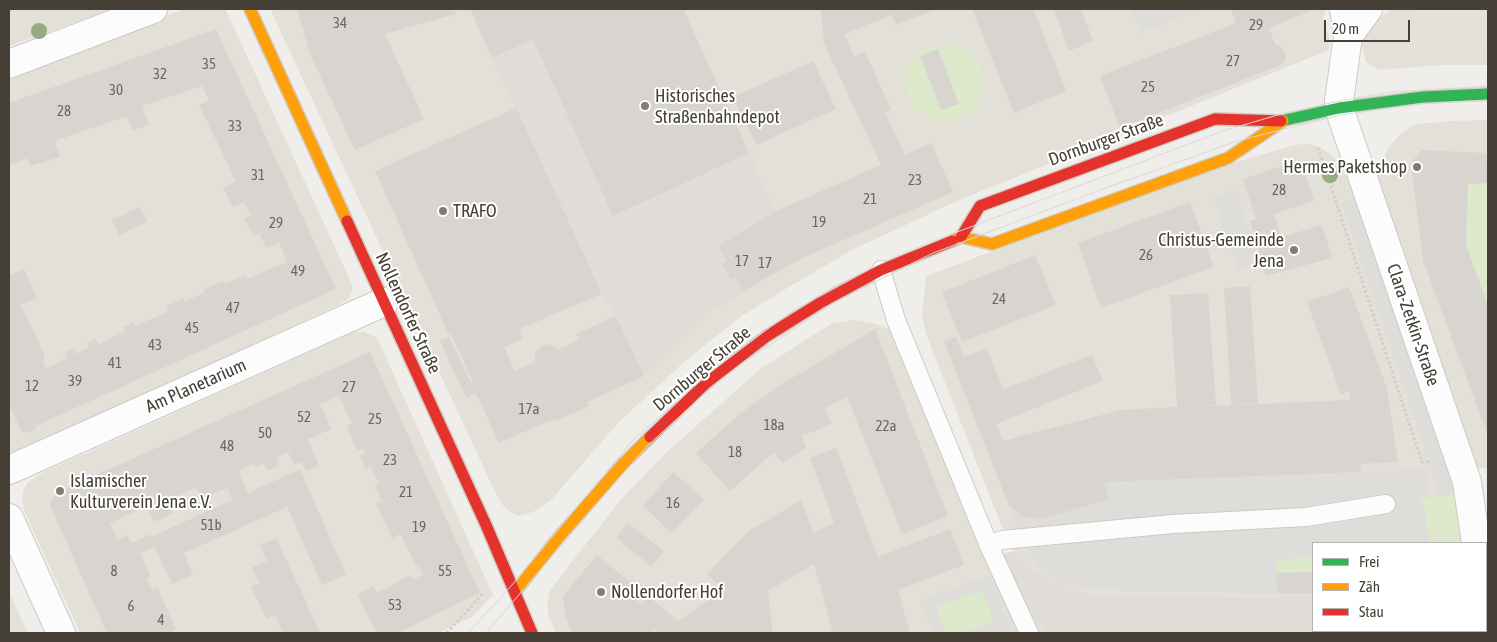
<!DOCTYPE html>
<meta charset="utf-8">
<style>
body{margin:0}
#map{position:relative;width:1497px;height:642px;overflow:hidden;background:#f0eeea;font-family:"Asap Condensed",sans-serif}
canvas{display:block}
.frame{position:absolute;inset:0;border:10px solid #453f36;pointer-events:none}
.legend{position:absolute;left:1312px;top:542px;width:175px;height:90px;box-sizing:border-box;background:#fff;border:1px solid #b5b2af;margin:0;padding:6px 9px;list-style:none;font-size:15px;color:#453f36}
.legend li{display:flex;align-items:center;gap:10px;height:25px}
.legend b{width:25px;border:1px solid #b5b2af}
.scale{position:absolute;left:1324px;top:20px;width:86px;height:22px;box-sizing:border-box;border:2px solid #453f36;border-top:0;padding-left:6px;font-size:15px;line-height:18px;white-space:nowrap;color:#453f36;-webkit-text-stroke:4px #fff;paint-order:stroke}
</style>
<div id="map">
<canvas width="1497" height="642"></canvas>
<div class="frame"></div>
<ul class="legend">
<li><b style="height:6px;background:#30b455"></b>Frei</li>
<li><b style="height:6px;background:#ff9f0a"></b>Zäh</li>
<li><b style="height:6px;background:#e5322d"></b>Stau</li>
</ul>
<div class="scale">20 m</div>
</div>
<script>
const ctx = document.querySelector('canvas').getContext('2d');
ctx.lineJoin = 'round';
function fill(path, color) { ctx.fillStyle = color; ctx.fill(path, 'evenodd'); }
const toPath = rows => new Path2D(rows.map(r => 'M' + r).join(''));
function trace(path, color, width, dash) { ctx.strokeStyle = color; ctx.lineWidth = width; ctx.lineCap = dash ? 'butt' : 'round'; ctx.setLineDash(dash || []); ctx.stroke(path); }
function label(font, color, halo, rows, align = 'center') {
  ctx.font = font + ' "Asap Condensed",sans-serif'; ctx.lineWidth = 4; ctx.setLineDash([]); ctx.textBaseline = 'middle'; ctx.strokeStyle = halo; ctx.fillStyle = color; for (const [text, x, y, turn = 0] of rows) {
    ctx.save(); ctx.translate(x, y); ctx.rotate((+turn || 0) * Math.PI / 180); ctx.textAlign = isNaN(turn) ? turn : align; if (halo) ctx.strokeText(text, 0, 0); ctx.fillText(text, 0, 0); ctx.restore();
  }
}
const residential = toPath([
 [9,9,112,9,9,46],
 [185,9,226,10,349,278,352,284,352,292,347,300,340,304,29,449,19,452,9,451,9,72],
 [270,9,1326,9,1323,18,1330,41,1329,50,957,201,854,249,792,285,740,317,685,361,617,424,551,500,533,512,519,516,510,512,504,507,497,496],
 [1391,9,1488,9,1488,65,1441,65,1379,70,1366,62,1361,42,1365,31],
 [1488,120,1488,468,1476,469,1377,177,1388,149,1399,135,1416,124,1452,121],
 [1302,144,1311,144,1322,148,1333,156,1344,170,1361,197,1460,543,1313,543,1313,597,1109,596,1080,592,1058,586,1033,569,1014,551,1002,527,926,334,922,316,926,276,1213,169,1291,146],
 [854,320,876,324,893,331,918,355,931,379,1002,554,1029,609,1045,633,556,633,549,616,547,606,550,590,623,497,667,452,759,370,832,323],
 [354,332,365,332,374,336,379,342,493,595,472,617,438,633,80,633,24,510,22,500,23,491,27,483,40,474],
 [9,592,28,633,9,633]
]);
const industrial = toPath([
 [470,9,683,9,798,260,709,312,644,376,616,316,602,294,569,225],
 [1014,551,1033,569,1058,585,1080,592,1109,596,1313,597,1313,631,1453,631,1453,633,1045,633,1029,609,1002,554]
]);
const education = toPath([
 [1412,9,1488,9,1488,49,1408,46]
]);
const green = toPath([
 '906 83a39 39 0 1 1 78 0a39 39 0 1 1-78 0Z',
 [1488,183,1488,305,1466,245,1468,184],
 [1462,493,1463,526,1460,543,1430,543,1422,498],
 [1313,556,1313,572,1276,573,1276,561],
 [983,590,994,622,963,633,945,633,936,607]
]);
const parking = toPath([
 [1131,9,1201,9,1140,33],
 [1236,189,1259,263,1237,270,1214,196],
 [1361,197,1462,493,1436,496,1431,468,1342,203],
 [1426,469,1430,497,1422,498,1430,543,1313,543,1313,556,1276,561,1277,593,1128,591,1062,584,1036,567,1009,506,1022,516,1040,519,1107,500,1104,482],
 [990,575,1010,629,998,633,963,633,994,622,983,591,936,607,945,633,932,633,920,600]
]);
const building = toPath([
 [297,9,454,9,456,14,385,34,424,119,355,150,311,56],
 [470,9,683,9,749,153,613,216,533,39,492,58],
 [821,9,936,9,896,25,892,15,844,34,854,56,865,51,891,110,885,112,905,155,931,143,953,192,798,260,743,291,735,277,731,279,722,264,727,261,718,246,776,211,881,165,824,43],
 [972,9,1033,9,1066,91,1014,113],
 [1054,9,1081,9,1093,41,1069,51],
 [1231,9,1309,9,1310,11,1269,28,1275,44,1281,47,1286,57,1283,64,1120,128,1100,76,1236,23],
 [216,29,336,289,36,426,34,430,28,433,21,431,9,403,9,276,24,269,37,298,21,305,45,356,43,364,46,368,68,358,65,352,75,348,77,354,90,347,87,343,96,339,99,344,126,331,123,327,133,322,135,326,163,314,168,310,167,306,183,299,184,302,205,292,204,289,223,281,225,284,245,275,247,279,287,262,279,242,266,248,259,233,253,236,244,218,251,215,244,202,233,207,223,188,236,181,199,105,209,100,202,86,142,106,149,125,132,131,127,116,55,141,60,157,30,166,27,158,9,165,9,103],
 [938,49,959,104,941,110,920,56],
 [813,61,836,109,756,145,733,97],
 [516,108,602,294,519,329,523,339,504,347,515,371,535,362,534,356,538,348,545,344,554,346,557,350,579,340,576,334,616,316,644,376,587,402,589,406,554,421,553,419,499,443,476,393,466,398,440,341,449,337,471,383,473,382,451,334,449,335,375,171],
 [1422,150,1486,153,1488,183,1468,184,1466,245,1488,305,1488,435,1423,261,1411,163],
 [1301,160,1314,201,1274,214,1281,237,1322,225,1332,258,1266,276,1250,221,1256,219,1243,179],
 [1190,202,1214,267,1101,308,1078,243],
 [140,207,147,222,119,235,112,220],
 [1035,255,1056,305,962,342,942,292],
 [1250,286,1258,403,1231,405,1224,288],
 [1349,287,1387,388,1398,462,1360,464,1361,472,1104,482,1108,500,1040,519,1022,516,1009,506,944,341,956,337,964,357,987,348,1003,389,1092,355,1103,381,996,424,1003,441,1121,410,1177,407,1170,295,1208,293,1216,405,1192,407,1350,400,1349,391,1341,395,1307,302],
 [875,329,948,516,902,534,847,397,825,408,832,424,802,436,806,448,782,463,774,452,730,491,696,453,740,414,782,384],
 [370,352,480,593,397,633,377,633,357,594,373,586,377,593,409,576,415,579,423,575,418,565,416,566,400,534,392,538,376,503,382,503,375,486,379,484,371,466,365,469,360,456,365,454,363,449,357,450,346,425,352,423,339,396,320,404,331,429,308,439,319,466,306,471,302,462,294,465,288,452,276,458,279,466,267,471,264,463,255,467,254,464,238,471,248,493,300,469,346,575,322,585,287,507,184,553,193,575,172,584,155,547,140,553,151,577,147,579,152,590,157,587,176,629,171,632,172,633,107,633,50,505,56,493],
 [196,487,202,499,227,488,232,500,151,537,151,534,131,543,127,535,118,540,110,523,147,506,154,522,173,513,168,501],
 [836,448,878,557,950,529,964,565,898,590,910,633,833,633,814,564,768,591,773,633,657,633,653,628,653,633,573,633,566,618,563,596,597,555,637,588,631,596,641,604,648,596,678,621,724,590,707,574,749,531,801,500,814,533,834,522,810,458],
 [673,472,704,499,672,533,643,506],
 [628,523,664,551,651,566,616,538],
 [276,538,306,602,320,633,283,633,275,615,266,619,251,587,259,583,252,567,267,561,260,545],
 [1313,572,1313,594,1277,593,1276,573]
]);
const path = toPath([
 [1318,148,1422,462,1431,461],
 [447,633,483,593]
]);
const lane = toPath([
 [881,270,896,320,990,548,1029,633],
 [989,545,1002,540,1173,524,1306,517,1386,504]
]);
const street = toPath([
 [1344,9,1348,36,1339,101,1339,108,1467,482,1476,543],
 [1348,36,1368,9],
 [9,64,153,9],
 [9,470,384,302],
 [9,518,61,633],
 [1486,622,1487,633]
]);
const fast = toPath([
 [1281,121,1339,108,1423,97,1488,94]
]);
const slow = toPath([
 [250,9,347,221],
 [952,241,961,237,992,244,1228,158,1283,121],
 [515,592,558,538,622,465,650,437]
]);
const jam = toPath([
 [347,221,486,525,532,633],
 [961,237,980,206,1215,119,1281,121],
 [650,437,705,384,767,336,820,303,881,270,952,241]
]);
const tram = toPath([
 [468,633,512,585,633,440,713,370,785,316,837,285,886,261,952,234,1223,131,1281,114,1339,101,1392,92,1488,86],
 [486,633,647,446,720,380,747,360,833,303,933,253,1103,189,1237,141,1341,115,1418,104,1488,100]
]);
const trees = [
 [39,31],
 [1330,175]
];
const markers = [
 [645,106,5,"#817c75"],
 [1417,167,5,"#817c75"],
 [443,211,5,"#817c75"],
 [1294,250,5,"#817c75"],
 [60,491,5,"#817c75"],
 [601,592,5,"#817c75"]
];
const numberNames = [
 ["34",340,23],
 ["29",1256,25],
 ["27",1233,61],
 ["35",209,64],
 ["32",160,74],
 ["25",1148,87],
 ["30",116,90],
 ["28",64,111],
 ["33",235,126],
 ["31",258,175],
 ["23",915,180],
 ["28",1279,190],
 ["21",870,199],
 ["19",819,222],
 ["29",276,223],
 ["26",1146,255],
 ["17",742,261],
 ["17",765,263],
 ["49",298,271],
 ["24",999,299],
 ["47",233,308],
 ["45",192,328],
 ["43",155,345],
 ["41",115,363],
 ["39",75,381],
 ["12",32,386],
 ["27",349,387],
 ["17a",529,409],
 ["52",304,417],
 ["25",375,419],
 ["18a",774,425],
 ["22a",886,426],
 ["50",265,433],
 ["48",227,446],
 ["18",735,452],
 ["23",390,460],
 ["21",406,492],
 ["16",673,503],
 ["51b",211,525],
 ["19",419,527],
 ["8",114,571],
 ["55",445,571],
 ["53",395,605],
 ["6",131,606],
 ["4",161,620]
];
const poiNames = [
 ["Historisches",655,96],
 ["Straßenbahndepot",655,117],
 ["Hermes Paketshop",1407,167,"right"],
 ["TRAFO",453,211],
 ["Christus-Gemeinde",1284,240,"right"],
 ["Jena",1284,261,"right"],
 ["Islamischer",70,481],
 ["Kulturverein Jena e.V.",70,502],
 ["Nollendorfer Hof",611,592]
];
const streetNames = [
 ["Dornburger Straße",1106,140,-20],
 ["Nollendorfer Straße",408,313,65],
 ["Clara-Zetkin-Straße",1413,325,71],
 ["Dornburger Straße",702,369,-40],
 ["Am Planetarium",196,386,-24]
];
fill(residential, '#e3e0d7');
fill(industrial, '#e0ddd8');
fill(education, '#e6e1d6');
fill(green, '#dee9cb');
fill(parking, '#dfddda');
fill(building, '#d8d5d1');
trace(lane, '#cccac6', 20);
trace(street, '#cccac6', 30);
trace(fast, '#cecbc1', 14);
trace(slow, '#cecbc1', 14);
trace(jam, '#cecbc1', 14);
trace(path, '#d0cecb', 3, [2.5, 2.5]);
trace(lane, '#fdfcfc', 18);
trace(street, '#fdfcfc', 28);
trace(fast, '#30b455', 11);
trace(slow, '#ff9f0a', 11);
trace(jam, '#e5322d', 11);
trace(tram, '#d9d9d8', 1);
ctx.fillStyle = '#95ab82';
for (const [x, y] of trees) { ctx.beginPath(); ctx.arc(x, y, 8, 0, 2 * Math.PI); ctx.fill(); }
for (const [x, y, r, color] of markers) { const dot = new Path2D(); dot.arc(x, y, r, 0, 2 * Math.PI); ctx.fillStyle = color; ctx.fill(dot); trace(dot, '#fff', 2); }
label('15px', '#6b665e', null, numberNames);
label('18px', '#453f36', '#fff', poiNames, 'left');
label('18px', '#453f36', '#fff', streetNames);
</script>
